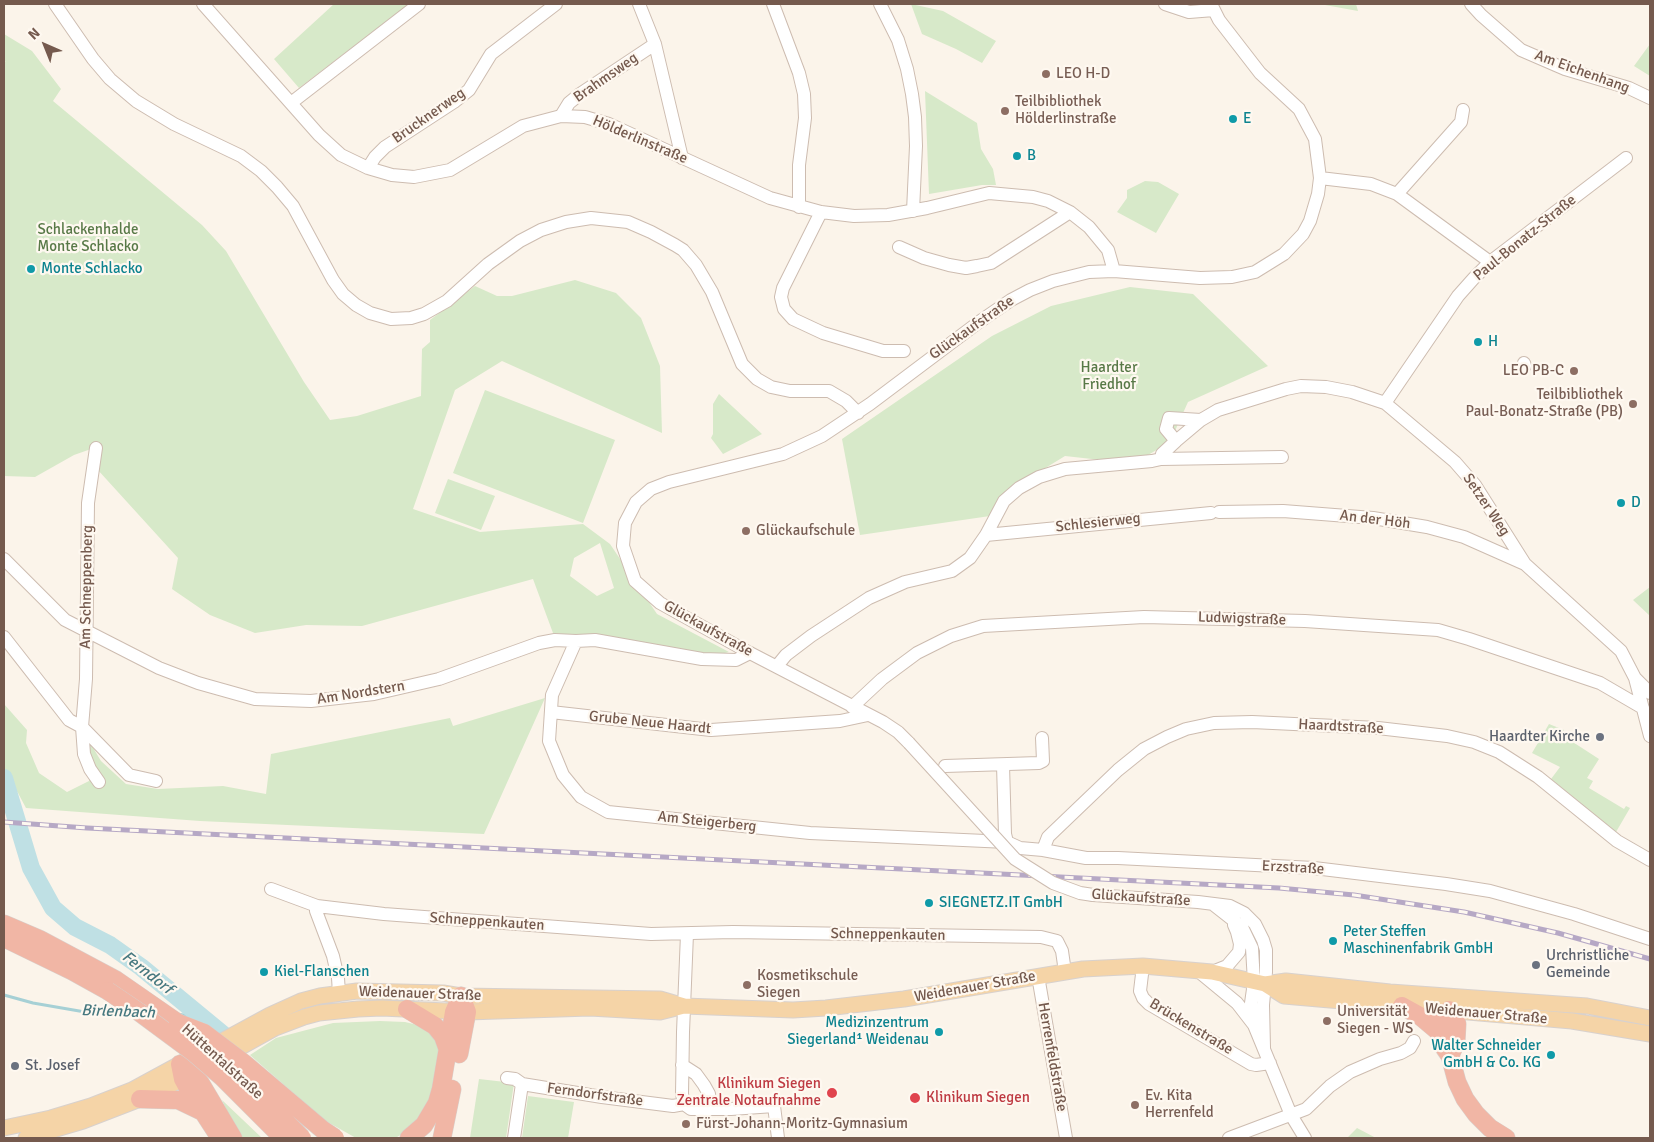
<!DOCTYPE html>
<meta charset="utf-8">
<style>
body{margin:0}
#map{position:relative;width:1654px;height:1142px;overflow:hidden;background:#fbf4ea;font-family:Signika,sans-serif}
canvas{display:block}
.frame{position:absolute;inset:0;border:5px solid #755a4e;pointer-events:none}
.north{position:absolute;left:20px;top:20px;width:50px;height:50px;-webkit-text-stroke:4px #fef8f0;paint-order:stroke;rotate:316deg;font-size:14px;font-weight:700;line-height:20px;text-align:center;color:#755a4e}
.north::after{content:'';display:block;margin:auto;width:18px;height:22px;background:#755a4e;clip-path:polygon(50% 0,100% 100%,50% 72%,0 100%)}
</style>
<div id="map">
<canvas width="1654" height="1142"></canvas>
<div class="frame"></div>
<div class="north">N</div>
</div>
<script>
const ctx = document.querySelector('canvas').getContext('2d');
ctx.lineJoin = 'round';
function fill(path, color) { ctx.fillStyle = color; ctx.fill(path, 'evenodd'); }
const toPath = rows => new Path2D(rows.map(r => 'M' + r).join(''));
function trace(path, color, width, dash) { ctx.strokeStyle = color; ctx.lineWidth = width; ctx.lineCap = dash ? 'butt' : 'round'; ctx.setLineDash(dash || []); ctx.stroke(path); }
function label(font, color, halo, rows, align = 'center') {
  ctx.font = font + ' Signika,sans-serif'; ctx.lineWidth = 4.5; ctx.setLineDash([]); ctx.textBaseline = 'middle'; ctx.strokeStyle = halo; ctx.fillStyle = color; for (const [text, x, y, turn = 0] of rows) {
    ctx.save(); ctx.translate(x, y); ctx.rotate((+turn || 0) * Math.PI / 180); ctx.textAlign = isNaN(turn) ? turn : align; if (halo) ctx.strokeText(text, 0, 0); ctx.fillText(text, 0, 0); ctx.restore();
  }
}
const green = toPath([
 [334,4,409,4,299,88,274,59],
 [911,4,943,11,996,41,982,63,956,49,922,34],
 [1326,4,1356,4,1358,11,1325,5],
 [4,34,32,51,61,89,53,101,202,225,226,251,304,382,330,420,357,416,421,396,422,349,430,342,430,320,475,286,497,296,512,296,575,280,616,293,641,318,660,366,662,433,502,361,455,390,413,509,480,532,583,524,610,544,657,614,729,652,710,657,640,643,553,633,533,579,362,626,306,625,255,633,210,615,172,589,178,558,97,469,91,449,74,455,35,477,4,476,4,61,6,62,4,60],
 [600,543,614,588,597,596,570,576,574,558],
 [1650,44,1650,76,1634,66],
 [925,91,977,123,981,149,993,169,996,185,982,185,929,194],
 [1145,181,1158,182,1179,194,1156,233,1117,212,1127,198,1127,190],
 [1130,287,1193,294,1268,366,1188,402,1170,442,1143,458,1110,461,1065,456,1016,486,990,516,860,535,842,439,992,336,1051,306],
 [485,390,615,440,583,523,453,473],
 [719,394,762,434,723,454,711,438,713,434,713,404],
 [448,479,495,496,481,530,435,513],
 [1650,587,1650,616,1633,600],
 [545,698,484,834,200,821,26,808,18,793,4,773,4,704,27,730,26,743,39,773,67,792,89,781,89,741,101,761,126,784,158,789,223,786,266,794,271,754,450,718,453,726],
 [1549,724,1564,730,1562,735,1599,759,1587,778,1593,781,1589,788,1624,809,1626,806,1630,808,1616,832,1551,779,1560,767,1532,753],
 [380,1021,405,1022,422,1026,434,1035,440,1044,434,1096,415,1127,397,1137,391,1138,356,1138,324,1120,250,1055,276,1038,333,1023],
 [479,1079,514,1083,506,1138,470,1138],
 [528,1096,574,1102,568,1138,522,1138],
 [222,1100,262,1138,239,1138],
 [1357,1128,1376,1138,1347,1138]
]);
const stream = toPath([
 [4,995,33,1003,85,1012,126,1013],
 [177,1014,203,1018]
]);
const river = toPath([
 [4,778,31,868,53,908,75,927,110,945,141,967,238,1047]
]);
const minor = toPath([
 [55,4,93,59,110,79,136,101,174,124,241,156,261,171,277,187,293,206,333,280,343,294,356,305,370,313,391,319,411,318,424,314,447,301,488,264,520,241,541,230,566,222,591,218,628,222,651,232,675,245,683,250,696,265,712,292,742,364,757,379,771,387,790,391,829,391,846,401,858,413],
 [203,4,319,135,341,155,368,168,392,175,414,177,450,170,523,126,561,116,585,117,609,124,770,198,821,212,854,216,888,215,927,208,989,193,1033,197,1048,201,1070,212,1089,227,1108,250,1114,271],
 [639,4,655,44,682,158],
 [773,4,799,73,804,94,805,118,799,165,799,207],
 [880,4,898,40,907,69,912,94,915,117,916,146,913,211],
 [1165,4,1189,12,1214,10],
 [1471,4,1481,15,1521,50,1565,69,1629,88,1650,98],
 [291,103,419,4],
 [561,116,569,103,580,94,655,44],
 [368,168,375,157,385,147,454,102,469,90,491,54,556,4],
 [1320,178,1371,184,1397,194,1490,262],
 [1397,194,1461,122,1463,110],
 [821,212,783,288,781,297,784,309,793,319,823,333,883,351,904,351],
 [899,247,924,258,949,265,966,268,977,266,991,263,1070,212],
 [1524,363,1525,366],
 [1385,403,1458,296,1474,278,1490,262,1626,158],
 [1176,441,1166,429,1169,418,1201,420],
 [96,448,88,503,86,679,82,727,84,754,90,769,99,782],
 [1161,459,1282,457],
 [1219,512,1283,511,1373,518,1427,527,1464,537,1525,564],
 [986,535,1211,513],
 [4,559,65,620,159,668,198,683,255,699,311,701,374,694,439,679,539,643,555,640,576,641,595,640,702,659,736,660,750,653],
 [4,637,69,720,82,727,129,775,156,781],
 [576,641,552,695,549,741,563,775,581,797,608,812,810,833,1007,842,1020,848,1043,850,1086,858,1118,858,1314,868,1446,884,1490,891,1574,914,1650,939],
 [777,666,786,655,811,636,869,598,905,582,952,571,970,558,986,535,1004,501,1019,488,1039,477,1065,469,1152,461,1161,459,1162,454,1176,441,1201,420,1218,410,1286,389,1301,386,1326,387,1352,392,1385,403,1455,462,1475,485,1525,564,1621,651,1635,678,1650,736],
 [1635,678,1650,693],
 [852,707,882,679,917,653,951,636,983,626,1144,617,1305,621,1438,630,1469,639,1600,683,1643,708],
 [551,712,711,730,840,721,868,715],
 [909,743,898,732,883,722,750,653,660,603,635,581,623,546,625,523,636,502,651,489,669,482,783,454,822,436,870,404,979,322,1011,300,1030,290,1053,281,1089,272,1114,271,1200,278,1232,277,1255,272,1284,254,1303,234,1310,221,1318,194,1320,178,1315,139,1299,109,1260,73,1219,20,1211,4],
 [1003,765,1005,834,1007,842],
 [945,766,1039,763,1043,761,1042,738],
 [1043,850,1048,837,1118,770,1144,749,1167,737,1186,729,1214,723,1252,722,1378,728,1447,736,1474,742,1499,752,1538,777,1617,841,1650,860],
 [271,889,317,906,384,914,651,934,733,932,1041,937,1057,941,1062,951,1065,972],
 [1093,895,1198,902,1230,906,1244,913,1255,924,1263,940,1266,950,1266,972,1263,1005,1264,1048],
 [1214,905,1242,927,1252,948,1254,982,1251,1003,1254,1025,1291,1115,1305,1138],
 [317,906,316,911,333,956,338,978,339,993],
 [687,934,683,1032,682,1094,684,1104,691,1109,731,1109,774,1106,778,1138],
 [1143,966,1140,991,1143,998,1149,1004,1251,1064,1256,1065,1270,1063],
 [1197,970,1237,1003,1254,1025],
 [1212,972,1227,966,1239,952,1240,944,1237,932,1234,925],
 [1038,976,1066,1138],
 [682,1065,696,1074,704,1085,709,1094,710,1109],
 [507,1078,515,1079,522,1084,602,1097,673,1106,684,1104],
 [514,1138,522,1084],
 [1229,1138,1306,1109,1330,1086,1350,1072,1380,1059,1401,1053,1410,1048,1414,1041]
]);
const major = toPath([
 [1265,984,1284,996,1572,1021,1650,1034],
 [4,1128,51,1118,91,1106,132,1090,270,1015,301,1001,320,996,357,991,443,993,461,996,660,999,684,1006,793,1010,826,1008,904,999,1083,969,1143,966,1212,972,1265,984,1286,981,1390,992,1587,1006,1650,1018],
 [26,1138,83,1121,140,1099,183,1079,275,1028,304,1017,319,1013,358,1009,382,1008,467,1012,590,1008,660,1012,684,1006]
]);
const highway = toPath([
 [4,924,39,939,116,980,178,1023],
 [4,938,72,971,108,991],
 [1402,1006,1420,1016,1439,1032],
 [407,1009,435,1026,443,1036,448,1050],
 [459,1054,467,1012,461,996],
 [1450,1056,1456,1042,1457,1024,1455,1017,1449,1010,1443,1016,1439,1032,1441,1043,1450,1056,1457,1082,1465,1099,1476,1114,1490,1128,1506,1138],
 [180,1064,193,1073,201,1084,233,1138],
 [180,1064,183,1079,189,1090,220,1138],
 [140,1099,178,1100,203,1112],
 [409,1138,424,1125,437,1103,441,1089,454,1012,461,996],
 [442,1138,452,1089]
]);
const rail = toPath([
 [4,822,87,828,1279,888,1354,895,1464,912,1558,933,1650,959]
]);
const minorBridge = toPath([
 [909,743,1015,859,1053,883,1080,893,1093,895]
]);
const highwayBridge = toPath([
 [108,991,139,1012,193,1052,222,1077,282,1137],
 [178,1023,204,1033,245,1064,323,1130,335,1138],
 [230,1066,302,1138]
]);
const markers = [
 [1046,74,5,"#8d6e63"],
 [1005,111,5,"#8d6e63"],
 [1233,119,5,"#0f9aa8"],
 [1017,156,5,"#0f9aa8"],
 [31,269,5,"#0f9aa8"],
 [1478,342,5,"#0f9aa8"],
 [1574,371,5,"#8d6e63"],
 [1633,404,5,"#8d6e63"],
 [1621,503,5,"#0f9aa8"],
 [746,531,5,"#8d6e63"],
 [1600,737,5,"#6b7280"],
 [929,903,5,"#0f9aa8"],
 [1333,941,5,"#0f9aa8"],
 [1536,965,5,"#6b7280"],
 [264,972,5,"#0f9aa8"],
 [747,985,5,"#8d6e63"],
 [1327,1021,5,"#8d6e63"],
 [939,1032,5,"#0f9aa8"],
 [1551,1055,5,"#0f9aa8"],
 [15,1066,5,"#6b7280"],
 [832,1093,6,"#e0444e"],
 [915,1098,6,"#e0444e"],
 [1135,1105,5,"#8d6e63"],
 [686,1124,5,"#8d6e63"]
];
const streetNames = [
 ["Am Eichenhang",1582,72,20],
 ["Brahmsweg",606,78,-35],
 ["Brucknerweg",429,116,-35],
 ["Hölderlinstraße",640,140,23],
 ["Paul-Bonatz-Straße",1525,238,-39],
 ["Glückaufstraße",972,328,-35],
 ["Setzer Weg",1486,505,56],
 ["An der Höh",1375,520,7],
 ["Schlesierweg",1098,523,-6],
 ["Am Schneppenberg",87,587,-89],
 ["Ludwigstraße",1242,619,2],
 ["Glückaufstraße",708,629,29],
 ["Am Nordstern",361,693,-9],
 ["Grube Neue Haardt",650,723,6],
 ["Haardtstraße",1341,727,3],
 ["Am Steigerberg",707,822,6],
 ["Erzstraße",1293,868,3],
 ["Glückaufstraße",1141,898,4],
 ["Schneppenkauten",487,922,4],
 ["Schneppenkauten",888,935,1],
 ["Weidenauer Straße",975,987,-10],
 ["Weidenauer Straße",420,994,2],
 ["Weidenauer Straße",1486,1014,5],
 ["Brückenstraße",1191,1027,31],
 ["Herrenfeldstraße",1052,1057,80],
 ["Hüttentalstraße",222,1062,42],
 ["Ferndorfstraße",595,1095,8]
];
const educationNames = [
 ["LEO H-D",1056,74],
 ["Teilbibliothek",1015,102],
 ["Hölderlinstraße",1015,119],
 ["LEO PB-C",1564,371,"right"],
 ["Teilbibliothek",1623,395,"right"],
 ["Paul-Bonatz-Straße (PB)",1623,412,"right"],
 ["Glückaufschule",756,531],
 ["Kosmetikschule",757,976],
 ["Siegen",757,993],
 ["Universität",1337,1012],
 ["Siegen - WS",1337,1029],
 ["Ev. Kita",1145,1096],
 ["Herrenfeld",1145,1113],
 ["Fürst-Johann-Moritz-Gymnasium",696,1124]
];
const cultureNames = [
 ["E",1243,119],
 ["B",1027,156],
 ["Monte Schlacko",41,269],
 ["H",1488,342],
 ["D",1631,503],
 ["SIEGNETZ.IT GmbH",939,903],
 ["Peter Steffen",1343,932],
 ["Maschinenfabrik GmbH",1343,949],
 ["Kiel-Flanschen",274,972],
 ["Medizinzentrum",929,1023,"right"],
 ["Siegerland¹ Weidenau",929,1040,"right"],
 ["Walter Schneider",1541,1046,"right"],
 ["GmbH & Co. KG",1541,1063,"right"]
];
const parkNames = [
 ["Schlackenhalde",88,230],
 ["Monte Schlacko",88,247],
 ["Haardter",1109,368],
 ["Friedhof",1109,385]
];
const worshipNames = [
 ["Haardter Kirche",1590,737,"right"],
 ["Urchristliche",1546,956],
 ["Gemeinde",1546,973],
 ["St. Josef",25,1066]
];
const healthNames = [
 ["Klinikum Siegen",821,1084],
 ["Zentrale Notaufnahme",821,1101],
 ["Klinikum Siegen",926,1098,"left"]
];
const waterNames = [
 ["Ferndorf",147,973,38],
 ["Birlenbach",118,1012,2]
];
fill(green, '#d7e9c9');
trace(stream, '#a6d0d5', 3);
trace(river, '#bfe0e4', 18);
trace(minor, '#cdbcb0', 14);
trace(major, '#d8d1cd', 17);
trace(highway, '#d8d1cd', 19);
trace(minor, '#fff', 12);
trace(major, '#f5d4a7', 15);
trace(highway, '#f1b6a5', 18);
trace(rail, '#b6a8c5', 5);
trace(rail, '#fef8f0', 3, [9]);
trace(minorBridge, '#cdbcb0', 14, []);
trace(highwayBridge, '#d8d1cd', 19, []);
trace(minorBridge, '#fff', 12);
trace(highwayBridge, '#f1b6a5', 18);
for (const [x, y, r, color] of markers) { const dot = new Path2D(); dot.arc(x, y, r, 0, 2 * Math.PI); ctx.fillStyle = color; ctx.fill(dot); trace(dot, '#fef8f0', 2); }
label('15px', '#755a4e', '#fef8f0', streetNames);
label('15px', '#785e54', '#fef8f0', educationNames, 'left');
label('15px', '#0d838f', '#fef8f0', cultureNames, 'left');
label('15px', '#587947', '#fef8f0', parkNames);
label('15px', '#5b616d', '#fef8f0', worshipNames, 'left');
label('15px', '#be3a42', '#fef8f0', healthNames, 'right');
label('italic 16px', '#46787f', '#fef8f0', waterNames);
</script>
